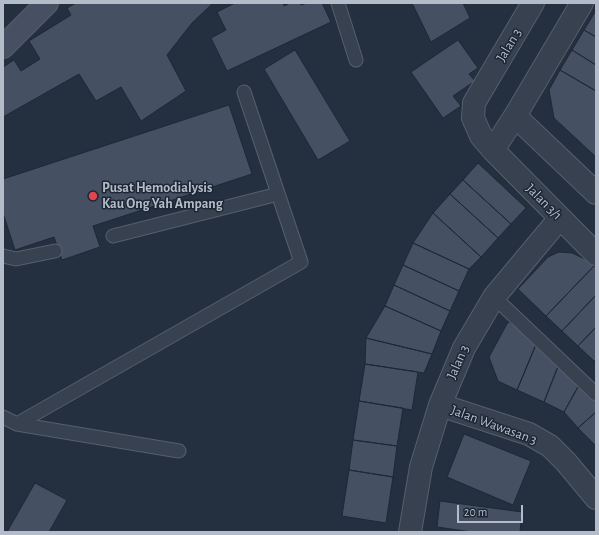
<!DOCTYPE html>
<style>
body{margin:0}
#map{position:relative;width:599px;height:535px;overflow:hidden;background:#242f3f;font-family:"Alegreya Sans",sans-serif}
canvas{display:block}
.frame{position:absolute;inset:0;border:4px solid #b4bcc9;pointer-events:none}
.scale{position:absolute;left:457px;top:505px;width:66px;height:18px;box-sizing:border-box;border:2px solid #b4bcc9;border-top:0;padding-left:5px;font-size:12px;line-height:14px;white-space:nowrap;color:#b4bcc9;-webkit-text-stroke:3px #1d2634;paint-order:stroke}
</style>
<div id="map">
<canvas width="599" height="535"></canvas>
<div class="frame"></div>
<div class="scale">20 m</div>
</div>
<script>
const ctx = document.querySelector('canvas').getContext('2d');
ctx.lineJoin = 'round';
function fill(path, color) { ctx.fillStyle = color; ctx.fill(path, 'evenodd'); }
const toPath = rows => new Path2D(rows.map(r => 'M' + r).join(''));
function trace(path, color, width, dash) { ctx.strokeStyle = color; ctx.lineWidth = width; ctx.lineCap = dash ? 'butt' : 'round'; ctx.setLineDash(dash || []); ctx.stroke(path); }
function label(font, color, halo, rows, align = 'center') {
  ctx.font = font + ' "Alegreya Sans",sans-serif'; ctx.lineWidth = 3; ctx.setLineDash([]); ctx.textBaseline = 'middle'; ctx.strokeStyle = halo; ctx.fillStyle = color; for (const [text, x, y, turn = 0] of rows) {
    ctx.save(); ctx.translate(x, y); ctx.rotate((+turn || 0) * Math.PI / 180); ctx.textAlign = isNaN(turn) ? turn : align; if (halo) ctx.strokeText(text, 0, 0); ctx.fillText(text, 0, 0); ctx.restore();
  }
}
const building = toPath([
 [76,3,213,3,192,23,167,55,186,91,141,121,121,87,96,101,79,74,3,117,3,78,4,78,3,76,3,67,14,60,21,71,40,59,29,41,71,15,67,8,76,3],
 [235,3,283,3,284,6,290,3,300,3,301,5,307,3,322,3,331,22,227,71,211,38,226,30,217,12,235,3],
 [412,3,463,3,470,18,431,42,412,3],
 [595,12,596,13,596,37,584,30,595,12],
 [584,30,596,37,596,65,572,50,584,30],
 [458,40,478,68,469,74,475,81,453,96,461,106,443,118,411,72,458,40],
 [295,50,350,141,318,160,264,69,295,50],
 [572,50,596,65,596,91,560,70,572,50],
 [560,70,596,91,596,157,554,118,549,90,560,70],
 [229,105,252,174,93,226,100,247,62,260,54,237,15,250,3,213,3,179,229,105],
 [478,163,526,208,511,224,463,180,478,163],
 [463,180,511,224,498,238,450,194,463,180],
 [450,194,498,238,481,257,433,213,450,194],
 [433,213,481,257,469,269,413,243,433,213],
 [413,243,469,269,459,291,403,265,413,243],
 [559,252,572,253,587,260,594,266,546,316,518,289,548,257,559,252],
 [403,265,459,291,450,311,394,285,403,265],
 [594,266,596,268,596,295,562,331,546,316,594,266],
 [394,285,450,311,441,331,385,306,394,285],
 [596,295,596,327,578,346,562,331,596,295],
 [385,306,441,331,432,354,366,338,385,306],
 [508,322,541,333,517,390,498,381,489,357,508,322],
 [596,327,596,359,594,361,578,346,596,327],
 [366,338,432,354,424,373,365,364,366,338],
 [536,344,559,364,544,402,517,390,536,344],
 [365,364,418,372,412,410,359,401,365,364],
 [559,364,584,376,564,412,544,402,559,364],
 [584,376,596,388,596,412,578,428,564,412,584,376],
 [359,401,403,408,397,446,353,440,359,401],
 [596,412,596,446,578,428,596,412],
 [464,434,531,461,513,505,447,477,464,434],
 [353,440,397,446,393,477,349,470,353,440],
 [349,470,393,477,386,523,342,516,349,470],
 [35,483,67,500,49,532,7,532,35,483],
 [440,501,522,512,520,532,472,532,437,527,440,501]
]);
const lane = toPath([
 [338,3,356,60],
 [113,236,278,194],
 [3,256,16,259,55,251],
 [494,297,596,394],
 [3,417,17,424,179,451],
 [17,424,301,262,244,92]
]);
const street = toPath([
 [533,3,474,103,473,118,481,136,493,150,596,254],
 [515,116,596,193],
 [493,150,515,116,582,3],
 [440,405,529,434,550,446,566,462,596,498],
 [410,532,421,467,440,405,464,348,494,297,560,218]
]);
const secondary = toPath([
 [3,47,47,3]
]);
const markers = [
 [93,196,5,"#e0444e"]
];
const streetNames = [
 ["Jalan 3",509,45,-59],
 ["Jalan 3/1",544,202,45],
 ["Jalan 3",458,362,-66],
 ["Jalan Wawasan 3",494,425,20]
];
const poiNames = [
 ["Pusat Hemodialysis",102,188],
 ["Kau Ong Yah Ampang",102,204]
];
fill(building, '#455163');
trace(building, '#1f2836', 1);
trace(lane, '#565f6c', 15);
trace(street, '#565f6c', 24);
trace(secondary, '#565f6c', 24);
trace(lane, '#38414f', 13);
trace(street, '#38414f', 22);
trace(secondary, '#465062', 22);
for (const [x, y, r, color] of markers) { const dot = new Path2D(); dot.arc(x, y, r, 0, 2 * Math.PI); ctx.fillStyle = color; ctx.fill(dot); trace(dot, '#1d2634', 1.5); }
label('14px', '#b4bcc9', '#1d2634', streetNames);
label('bold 14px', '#b4bcc9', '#1d2634', poiNames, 'left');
</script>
